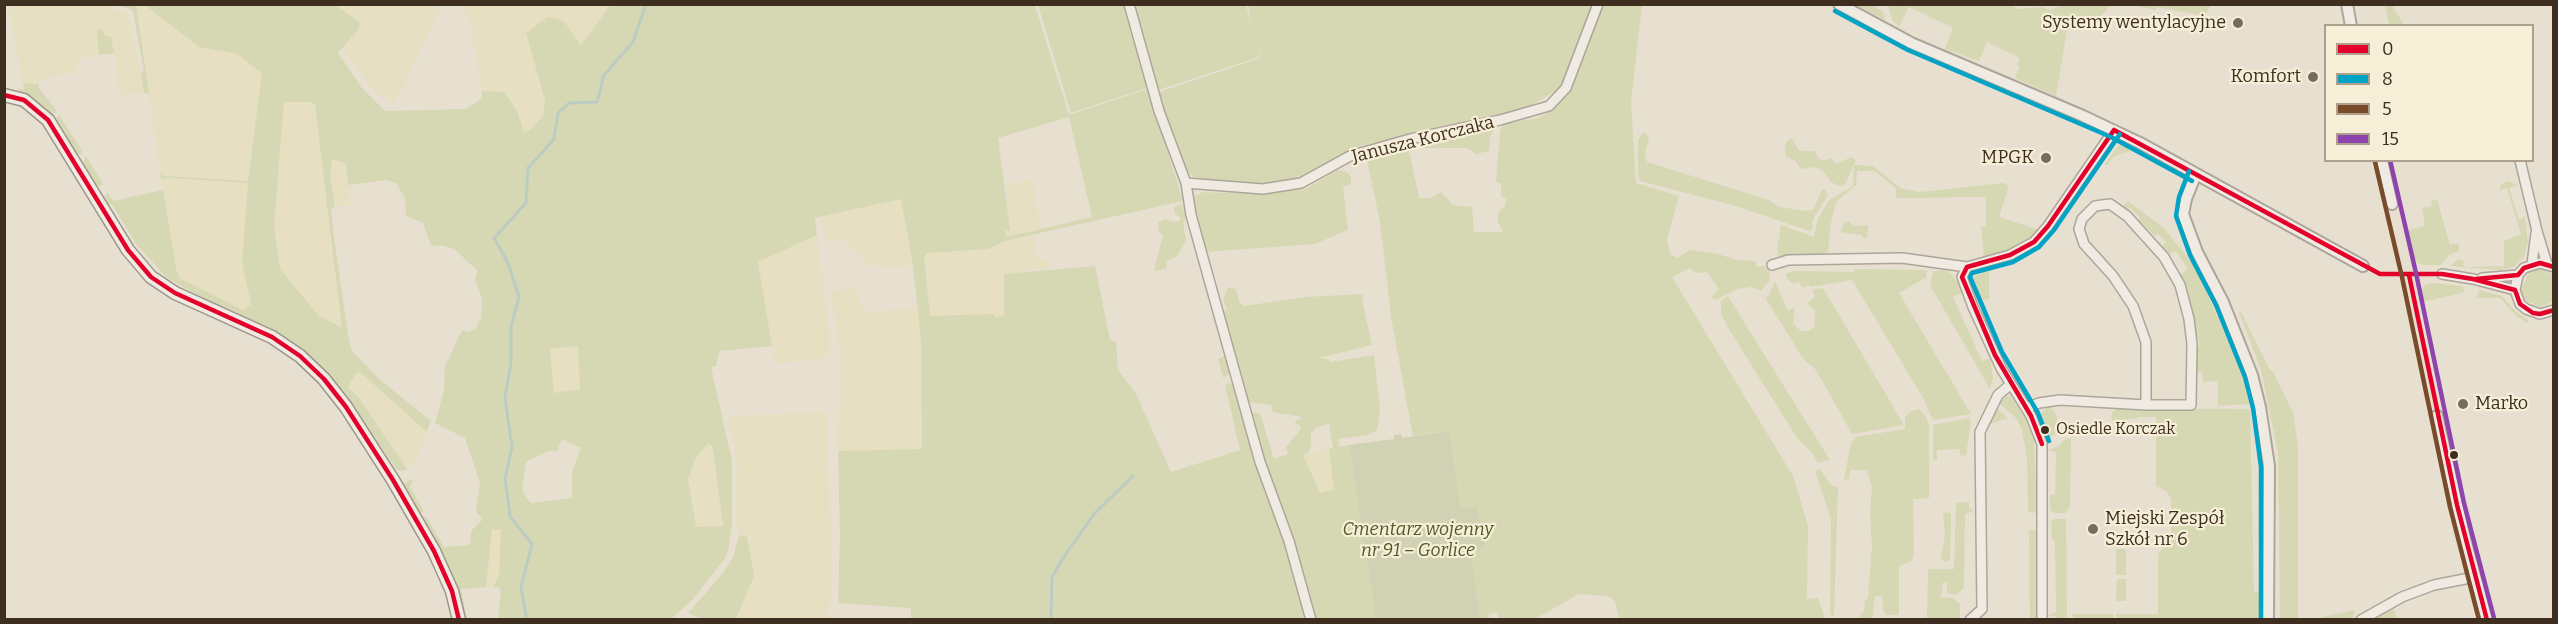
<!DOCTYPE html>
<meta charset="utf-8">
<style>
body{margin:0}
#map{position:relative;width:2558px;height:624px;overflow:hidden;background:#e7e0d1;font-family:Bitter,serif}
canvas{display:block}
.frame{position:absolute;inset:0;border:6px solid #3d2e20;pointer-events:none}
.legend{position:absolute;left:2324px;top:24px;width:210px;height:138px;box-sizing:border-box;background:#f7eed8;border:2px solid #ada18e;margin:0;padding:8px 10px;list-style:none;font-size:18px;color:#3d2e20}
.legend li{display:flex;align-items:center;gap:12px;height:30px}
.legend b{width:30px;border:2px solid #ada18e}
</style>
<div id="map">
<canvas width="2558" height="624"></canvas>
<div class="frame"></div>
<ul class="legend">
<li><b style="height:8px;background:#e4002b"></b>0</li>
<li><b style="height:8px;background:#03a3c5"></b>8</li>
<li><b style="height:8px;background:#7a4b2a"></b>5</li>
<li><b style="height:8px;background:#8e44ad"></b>15</li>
</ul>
</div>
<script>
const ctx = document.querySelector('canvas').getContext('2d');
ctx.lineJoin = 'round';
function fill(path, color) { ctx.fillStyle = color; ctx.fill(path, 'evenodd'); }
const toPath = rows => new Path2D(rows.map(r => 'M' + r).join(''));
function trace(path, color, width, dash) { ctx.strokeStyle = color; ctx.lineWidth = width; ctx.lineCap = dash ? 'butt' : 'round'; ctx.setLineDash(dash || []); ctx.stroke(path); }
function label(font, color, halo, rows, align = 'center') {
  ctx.font = font + ' Bitter,serif'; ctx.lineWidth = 4.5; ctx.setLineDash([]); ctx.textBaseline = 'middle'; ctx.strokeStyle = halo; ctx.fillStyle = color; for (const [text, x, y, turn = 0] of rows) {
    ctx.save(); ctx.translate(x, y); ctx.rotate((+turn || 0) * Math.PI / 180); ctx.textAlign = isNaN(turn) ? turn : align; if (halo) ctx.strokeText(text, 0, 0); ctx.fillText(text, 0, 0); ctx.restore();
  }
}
const farmland = toPath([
 [8,5,109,5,109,9,129,13,144,93,131,93,120,100,112,38,105,36,104,30,97,33,99,55,77,59,77,72,39,80,39,84,23,83],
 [136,5,148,6,199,47,237,54,262,73,248,181,164,176,160,172],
 [335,5,442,5,405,80,407,82,393,105,373,89,342,50,358,30],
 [463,5,610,5,581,47,564,21,536,27,526,33,545,99,543,116,530,130,524,132,517,111,504,92,482,91,470,23],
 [284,102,313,102,315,105,342,329,318,315,280,270,274,225],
 [332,159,346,163,351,205,335,207,330,176],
 [170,178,248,183,242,262,251,304,243,310,181,279,178,275,161,179],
 [1033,179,1041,230,1006,237,1005,231,1010,230,1006,185],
 [902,199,913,265,884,270,879,264,864,266,863,256,846,242,838,238,826,242,822,217],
 [1034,234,1038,260,1048,259,1049,268,1004,274,1005,316,995,318,994,314,930,316,924,257,927,253,989,249,1004,241],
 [817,235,830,338,830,358,775,364,758,262],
 [855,286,864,313,918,306,921,340,922,449,838,451,839,349,831,292],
 [578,346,580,389,554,393,549,349],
 [360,372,427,432,416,459,407,469,359,398,348,387,356,373],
 [827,411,832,578,828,619,736,619,751,584,747,537,739,535,736,520,737,460,727,417],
 [708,442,712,446,714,456,723,526,695,527,688,479,695,459],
 [1329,449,1334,490,1320,493,1303,454],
 [492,529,501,529,499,575,493,587,486,587]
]);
const green = toPath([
 [2013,4,2016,9,2041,7,2051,10,2063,5,2111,5,2101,16,2100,30,2068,24,2056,96,2015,78,2020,66,2017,65,2020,58,1987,42,1979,61,1945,49,1953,28,1909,7,1899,27,1892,19,1888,5],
 [113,5,136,5,149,93,144,93,141,73,144,71,133,12,128,8],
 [145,5,335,5,360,23,358,30,338,53,362,88,385,111,466,109,481,99,482,91,504,92,517,111,524,132,530,130,543,116,545,100,526,33,548,17,564,21,581,46,610,5,1035,5,1069,115,1148,89,1183,201,1004,241,989,249,927,253,924,257,930,316,994,314,995,318,1004,316,1004,274,1095,266,1110,340,1116,342,1118,370,1136,394,1171,472,1240,450,1225,385,1228,383,1236,385,1249,413,1260,413,1274,459,1288,454,1286,447,1301,429,1299,425,1294,423,1302,417,1273,412,1271,405,1249,402,1221,311,1227,310,1223,299,1228,288,1236,289,1239,302,1244,306,1305,297,1363,294,1362,300,1372,345,1319,358,1328,359,1330,362,1374,355,1380,411,1377,430,1368,435,1338,439,1340,447,1349,445,1376,619,911,620,911,608,838,603,840,537,838,451,922,449,921,340,913,265,901,199,815,218,817,235,758,262,772,346,719,351,716,366,711,367,732,461,732,526,728,551,723,561,693,599,671,619,498,619,501,592,499,587,493,587,499,575,501,529,492,529,486,587,461,589,467,619,464,619,458,592,449,570,423,521,426,516,444,547,470,545,471,531,483,519,476,512,480,483,465,438,435,423,444,390,445,366,462,330,468,332,476,328,481,318,482,299,475,280,477,270,454,249,441,245,431,246,423,223,406,216,405,198,396,183,386,180,348,185,346,163,332,159,330,176,335,207,331,208,333,231,349,341,352,351,379,379,431,421,427,432,360,372,356,373,348,387,359,398,407,469,402,471,397,470,340,388,311,357,272,329,193,293,166,277,136,244,112,204,107,206,103,198,108,193,113,201,163,190,177,272,181,279,243,310,251,304,242,262,248,183,170,178,161,179,160,172,164,176,248,181,262,73,237,54,199,47],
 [284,102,312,102,315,105,342,328,318,315,280,269,274,225],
 [1069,117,1092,217,1006,237,1005,231,1010,230,998,138],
 [578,346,580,389,554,393,550,349],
 [1329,423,1333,448,1329,449,1334,490,1320,493,1303,455,1308,453,1311,445,1311,433,1316,428],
 [562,439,581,448,572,472,572,498,531,503,522,491,526,462,548,451,557,451],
 [708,443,712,446,714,456,723,526,696,527,688,479,695,459],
 [1038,5,1125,5,1147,88,1071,113],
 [1131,5,1246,5,1251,24,1248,5,1594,5,1565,80,1557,93,1553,92,1523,111,1363,145,1350,150,1311,173,1289,181,1246,184,1193,177,1183,167,1156,93,1260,58,1260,41,1259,57,1155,91],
 [1602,5,1642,5,1631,103,1636,183,1679,196,1667,240,1670,253,1677,258,1690,250,1718,254,1737,260,1756,261,1756,267,1764,266,1769,270,1770,280,1761,291,1752,287,1737,289,1716,300,1711,298,1719,289,1707,272,1696,273,1690,268,1672,277,1793,476,1808,526,1807,599,1818,598,1825,619,1619,619,1615,601,1608,596,1579,594,1535,619,1499,619,1496,612,1489,614,1489,619,1480,619,1471,551,1485,548,1478,507,1461,509,1449,431,1413,436,1391,317,1380,221,1366,156,1408,146,1419,198,1430,198,1441,192,1453,205,1472,207,1474,232,1503,232,1498,222,1498,213,1505,206,1506,199,1501,196,1501,184,1496,182,1500,131,1504,124,1538,118,1550,112,1560,103,1576,74],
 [1856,5,1876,5,1875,7,1883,11,1885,20],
 [2131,5,2211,5,2204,16,2158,7,2155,10],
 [2385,5,2392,5,2404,25,2389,25],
 [102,28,105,36,111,37,114,53,99,55,97,30],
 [23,83,39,84,39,88,57,111,51,115,41,105,20,92,18,89,24,89],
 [59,115,83,152,81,154,76,154,73,150,55,119],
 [1496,124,1490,138,1489,151,1476,154,1467,148,1420,148,1420,141],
 [1644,132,1649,137,1645,154,1647,162,1769,200,1779,207,1806,211,1814,209,1822,189,1825,190,1828,195,1814,217,1812,223,1813,228,1810,231,1803,229,1736,206,1640,181,1638,175,1638,139],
 [1792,138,1799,151,1815,151,1818,158,1823,161,1830,158,1837,164,1851,157,1856,160,1845,185,1839,186,1831,182,1822,170,1814,167,1804,169,1799,167,1795,160,1786,157,1785,146,1787,141],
 [2123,145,2130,150,2129,152,2122,153,2113,157,2107,165,2105,164,2118,146],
 [86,156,103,184,100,186,96,186,82,164],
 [1854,165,1873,166,1900,188,1920,192,2003,183,2009,186,1999,217,2039,230,2025,242,2010,250,1984,257,1981,227,1986,226,1986,197,1896,198,1896,188,1875,171,1857,171,1856,185,1836,202,1831,223,1828,252,1812,257,1778,256,1777,250,1781,225,1814,237,1818,219,1829,200,1853,186],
 [1338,170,1347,172,1351,177,1351,184,1343,187,1348,230,1315,244,1204,252,1192,198,1203,192,1226,193,1306,189],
 [2509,181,2518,186,2509,188,2519,219,2525,217,2526,225,2528,242,2524,257,2514,267,2500,270,2450,266,2458,259,2463,260,2464,267,2504,266,2504,241,2521,234,2507,188,2499,190,2501,184],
 [2437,199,2450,245,2459,243,2459,251,2450,254,2441,265,2424,265,2418,263,2413,256,2407,230,2425,226,2422,208,2432,206,2431,201],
 [2128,201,2164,228,2195,267,2244,376,2251,404,2218,406,2218,381,2203,382,2202,372,2194,371,2194,346,2200,345,2180,275,2188,269,2176,251,2168,255,2160,247,2166,242,2158,234,2155,236,2143,224,2138,227,2135,224,2140,217,2130,208,2125,213,2120,209],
 [1182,204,1186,218,1183,223,1186,240,1177,256,1167,261,1166,269,1154,271,1163,235,1159,232,1158,223,1165,219,1173,222,1179,221,1181,218,1175,213,1174,207],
 [1849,221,1854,226,1868,225,1867,238,1863,238,1862,235,1840,232,1844,223],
 [1855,269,1927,270,1926,280,1925,278,1899,293,1971,414,1933,420,1923,398,1852,280,1811,287,1809,285,1802,288,1799,282,1793,284,1787,279,1785,274,1794,271,1854,272],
 [2539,269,2554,275,2553,302,2540,307,2525,300,2521,290,2528,274],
 [1944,270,1951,274,1959,285,1962,293,1953,297,1982,361,1990,358,1993,378,1990,389,1930,285,1933,271],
 [1989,271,1989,299,1980,300,1974,288,1973,277],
 [1775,282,1788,311,1795,308,1793,324,1801,331,1809,331,1814,327,1815,311,1807,303,1815,296,1812,290,1823,288,1904,425,1852,434,1816,370,1804,360,1766,299],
 [2433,283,2462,286,2465,292,2423,302,2422,289,2425,285],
 [2479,290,2502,296,2516,312,2528,320,2529,324,2516,316,2500,298,2476,298],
 [1728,296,1749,330,1830,460,1818,463,1813,454,1797,438,1730,331,1721,314,1721,301],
 [2239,312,2241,312,2270,370,2273,371,2293,413,2298,445,2298,619,2280,619,2278,453,2261,370],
 [1227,355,1232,372,1223,378,1218,359],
 [2007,396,2011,397,2024,417,2034,439,2037,513,2028,512,2027,457,2022,430,2017,419,1999,403],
 [2047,407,2053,409,2057,417,2058,431,2051,437,2046,435,2040,420,2041,413],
 [1996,408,2008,418,1989,424],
 [2116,408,2250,409,2254,592,2260,591,2260,619,2116,619,2116,614,2158,614,2158,554,2166,545,2171,534,2171,499,2166,491,2156,486,2156,417,2137,417,2137,419,2127,419,2127,421,2112,421,2111,415],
 [1919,409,1925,415,1929,425,1929,498,1913,499,1914,551,1912,561,1899,566,1899,615,1887,615,1883,610,1882,595,1875,597,1872,619,1858,619,1864,610,1865,600,1868,598,1872,545,1870,514,1872,487,1867,470,1850,470,1849,479,1844,480,1850,447,1855,437,1905,429,1905,417,1910,412],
 [1969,418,1971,422,1966,455,1961,456,1959,449,1937,450,1937,460,1933,460,1933,425],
 [2071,438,2070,509,2067,509,2067,513,2054,513,2050,510,2050,495,2055,494,2056,452,2048,450,2059,446,2065,439],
 [1820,469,1832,486,1838,487,1834,617,1830,614,1831,519,1815,471],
 [414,478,410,487,424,511,419,514,403,488,404,484],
 [1969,502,1969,509,1973,509,1972,512,1965,514,1964,588,1956,595,1947,593,1947,582,1943,582,1941,597,1953,598,1960,604,1960,618,1927,619,1928,569,1954,569,1956,503],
 [1947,512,1951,513,1951,525,1950,560,1947,562,1941,560,1945,534,1943,514],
 [2054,519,2066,519,2067,619,2056,619,2055,616,2047,616,2056,612,2055,542,2052,540,2051,522],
 [2029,530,2037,530,2038,619,2030,619],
 [739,535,747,537,754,576,736,619,702,619,688,613,723,573,733,557],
 [2116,549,2126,549,2126,575,2116,575],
 [2117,579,2126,579,2126,601,2116,601],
 [2392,604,2397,619,2370,620],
 [2355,610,2352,619,2313,619],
 [2071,614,2113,614,2114,619,2075,619]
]);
const cemetery = toPath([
 [1449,431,1461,509,1478,507,1485,548,1471,551,1480,619,1376,619,1349,445,1394,439,1394,435,1401,434,1402,438]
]);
const stream = toPath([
 [527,620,521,587,532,544,510,516,505,479,512,447,505,397,511,362,511,326,519,297,508,263,494,238,526,203,528,168,554,139,558,113,569,103,597,102,604,75,633,42,646,4],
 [1051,620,1052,577,1065,555,1095,513,1133,476]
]);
const minor = toPath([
 [1129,4,1159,111,1186,183,1191,215,1260,462,1289,541,1311,620],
 [2520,160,2537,231,2547,264],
 [1186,183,1263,189,1301,183,1350,156,1410,139,1500,120,1549,106,1566,88,1598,4],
 [2532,264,2536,233],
 [1772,265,1788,260,1902,258,1967,267,2010,255,2034,242,2048,226,2114,130],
 [1967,267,1962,277,1973,307,2001,368,2031,416,2042,444,2042,620],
 [2554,267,2540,263,2524,268,2518,275,2515,290,2520,304,2526,309,2540,314,2554,310],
 [2442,274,2473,279,2515,290],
 [2482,278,2518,275],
 [2026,408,2039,403,2060,400,2146,405,2191,405,2192,344,2189,319,2180,285,2164,257,2127,216,2110,204,2095,206,2082,219,2079,229,2084,244,2113,276,2133,306,2146,342,2146,405],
 [1970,620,1982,609,1980,432,1998,395,2011,384],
 [2361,620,2402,597,2434,585,2475,577]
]);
const tertiary = toPath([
 [1839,4,1911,43,2083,116,2140,143,2363,266],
 [2347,4,2351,26],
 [2382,160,2392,204],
 [2196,174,2186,199,2183,214,2197,252,2223,302,2252,375,2260,407,2269,466,2268,620],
 [2437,416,2465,539,2487,620]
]);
const secondary = toPath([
 [4,95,24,100,48,120,128,250,151,277,175,293,272,337,300,356,324,379,346,407,393,480,434,551,452,591,459,620]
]);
const bus1 = toPath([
 [4,95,24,100,48,120,128,250,151,277,175,293,272,337,300,356,324,379,346,407,393,480,434,551,452,591,459,620],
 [2114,130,2380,274,2442,274,2473,279,2515,290,2520,304,2533,313,2540,314,2554,310],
 [2409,275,2457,505,2487,620],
 [2476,279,2518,275,2524,268,2540,263,2554,267],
 [2042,444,2031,416,1995,355,1962,277,1967,267,2010,255,2034,242,2048,226,2114,130]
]);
const bus2 = toPath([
 [1835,11,1908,50,2111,137,2192,181],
 [2189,171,2179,197,2176,216,2190,255,2216,305,2245,377,2253,408,2261,467,2261,620],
 [2049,441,2038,413,2002,352,1970,277,1972,273,2013,262,2039,247,2054,230,2120,134]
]);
const bus3 = toPath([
 [2375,162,2402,277,2450,507,2479,620]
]);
const bus4 = toPath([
 [2390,160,2416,273,2464,503,2494,618]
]);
const markers = [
 [2238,23,6,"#786c5e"],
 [2313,77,6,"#786c5e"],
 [2046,158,6,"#786c5e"],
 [2463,404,6,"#786c5e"],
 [2045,430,5,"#3d2e20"],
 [2454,455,5,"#3d2e20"],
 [2093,529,6,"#786c5e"]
];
const busNames = [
 ["Osiedle Korczak",2056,430]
];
const poiNames = [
 ["Systemy wentylacyjne",2226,23],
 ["Komfort",2301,77],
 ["MPGK",2034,158],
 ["Marko",2475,404,"left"],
 ["Miejski Zespół",2105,519,"left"],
 ["Szkół nr 6",2105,540,"left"]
];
const streetNames = [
 ["Janusza Korczaka",1423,140,-14]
];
const parkNames = [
 ["Cmentarz wojenny",1418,530],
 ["nr 91 – Gorlice",1418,551]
];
fill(farmland, '#e6dfc2');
fill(green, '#d6d7b3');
fill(cemetery, '#d1d1b3');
trace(stream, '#bcccc2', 3);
trace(minor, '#ada599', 12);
trace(tertiary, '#ada599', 14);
trace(secondary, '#9c958a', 15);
trace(minor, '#efebe3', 9);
trace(tertiary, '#efebe3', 10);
trace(secondary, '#efebe3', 12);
trace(bus1, '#e4002b', 4.5);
trace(bus2, '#03a3c5', 4.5);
trace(bus3, '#7a4b2a', 4.5);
trace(bus4, '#8e44ad', 4.5);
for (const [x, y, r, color] of markers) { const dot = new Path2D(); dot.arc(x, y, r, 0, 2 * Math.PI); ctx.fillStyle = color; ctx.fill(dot); trace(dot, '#f7eed8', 2); }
label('16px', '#3d2e20', '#f7eed8', busNames, 'left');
label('18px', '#3d2e20', '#f7eed8', poiNames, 'right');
label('18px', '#3d2e20', '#f7eed8', streetNames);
label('italic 18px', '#4d5a26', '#f7eed8', parkNames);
</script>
